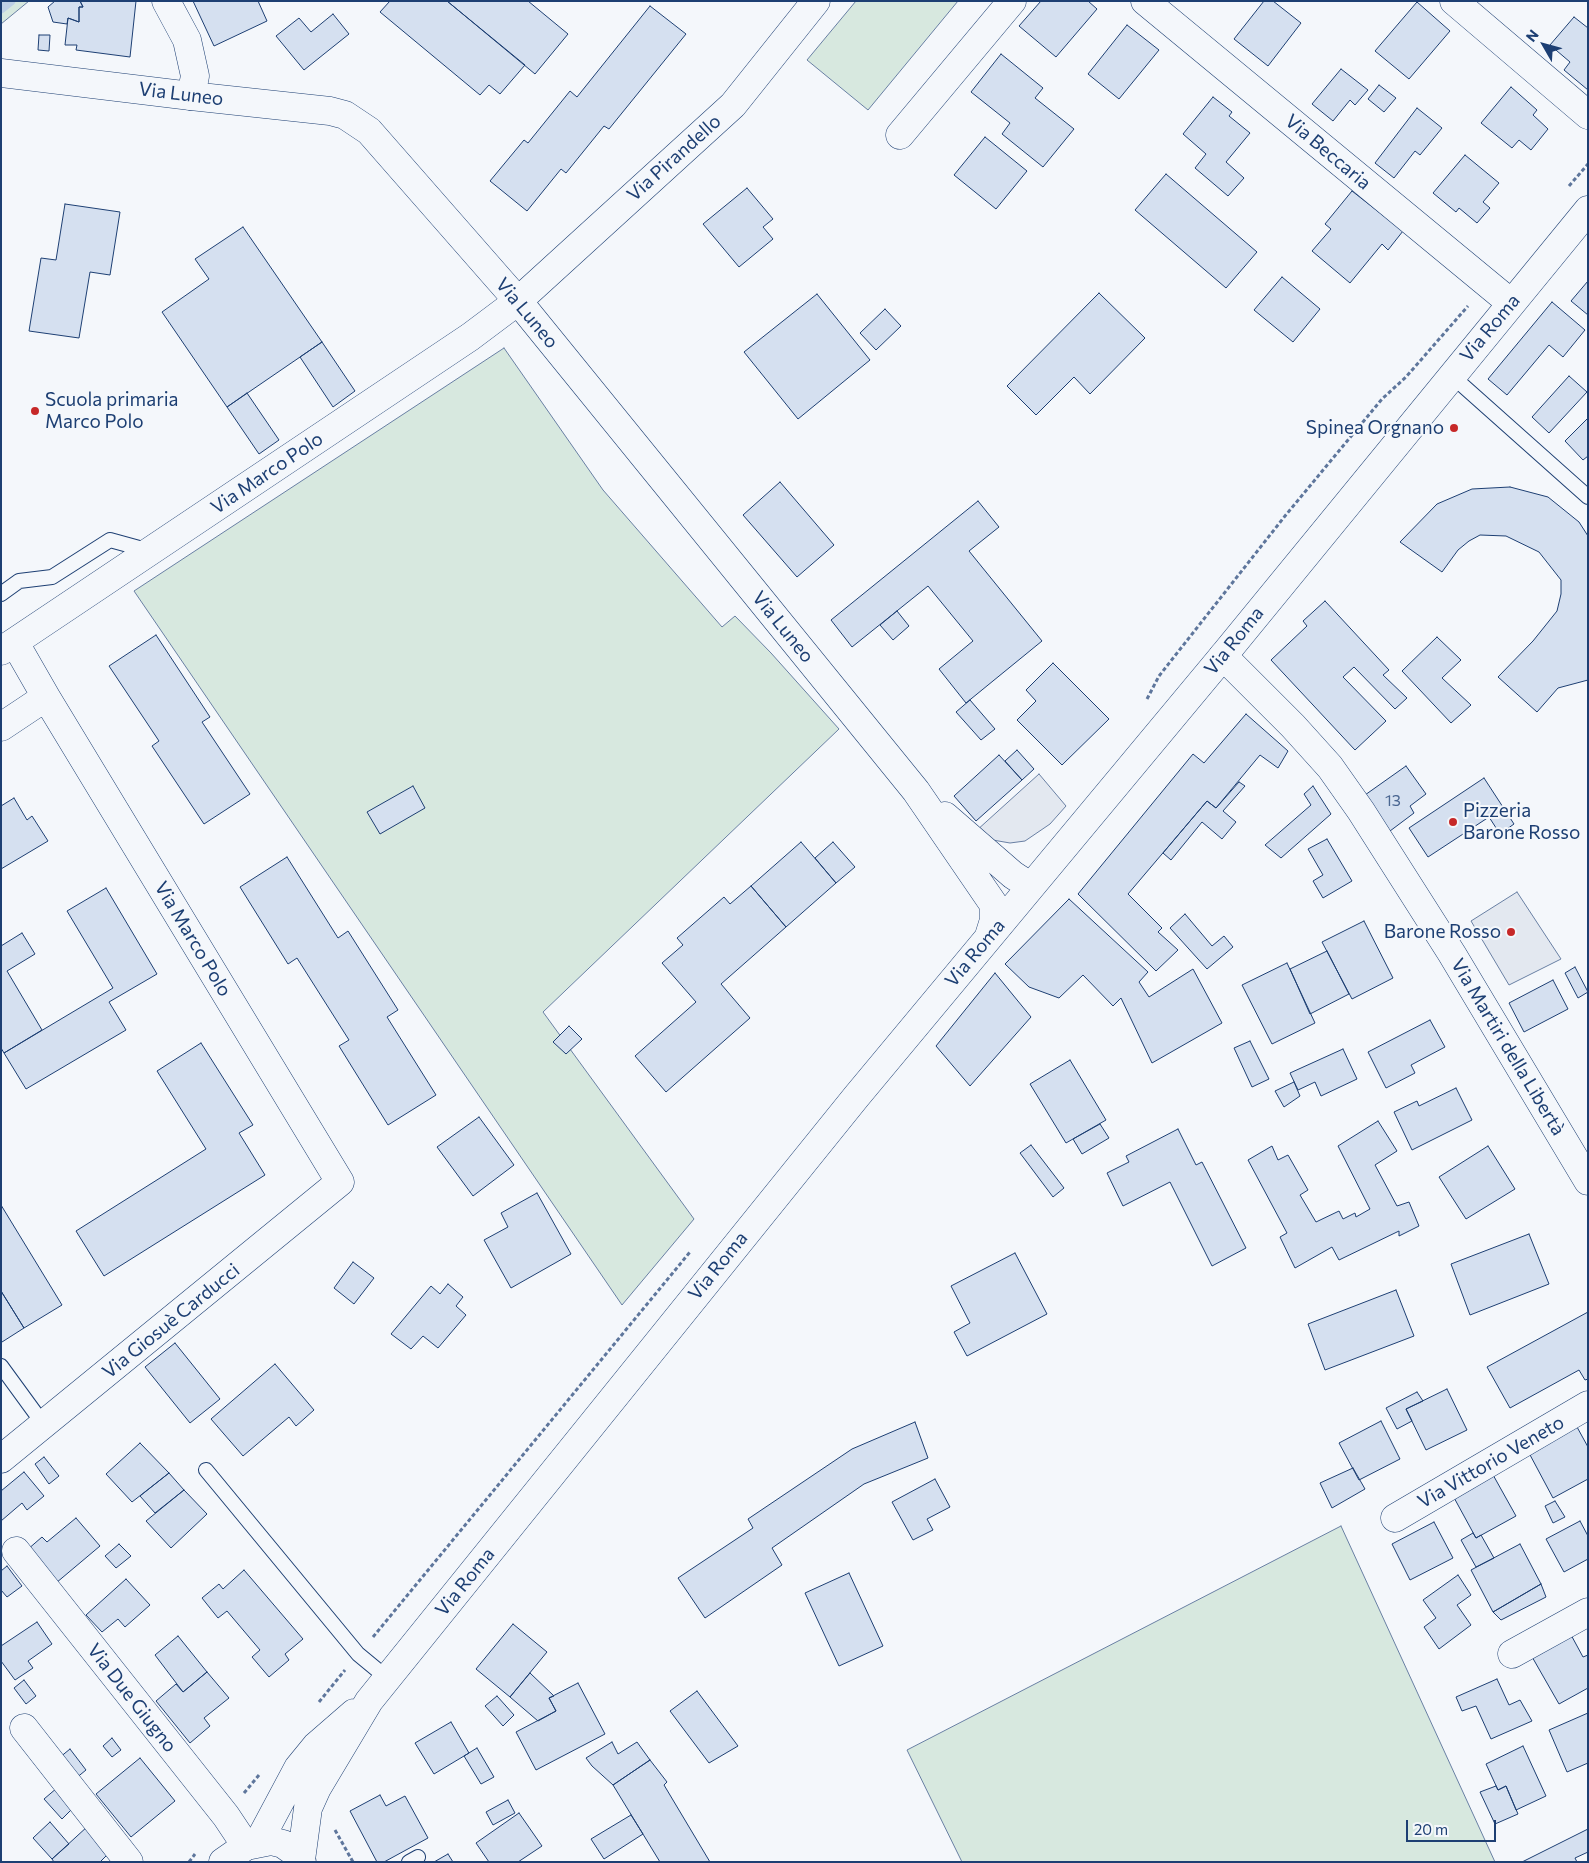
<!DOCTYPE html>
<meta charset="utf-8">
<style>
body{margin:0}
#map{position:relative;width:1589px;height:1863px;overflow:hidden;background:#f4f7fb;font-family:Commissioner,sans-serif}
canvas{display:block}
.frame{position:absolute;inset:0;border:2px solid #1d3f73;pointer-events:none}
.north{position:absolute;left:1519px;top:20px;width:50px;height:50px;-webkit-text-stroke:4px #f4f7fb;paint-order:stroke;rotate:308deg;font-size:14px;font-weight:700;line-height:20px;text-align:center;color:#1d3f73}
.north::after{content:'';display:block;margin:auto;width:18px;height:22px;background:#1d3f73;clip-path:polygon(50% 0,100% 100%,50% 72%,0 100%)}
.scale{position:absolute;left:1406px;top:1820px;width:90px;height:22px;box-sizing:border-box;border:2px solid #1d3f73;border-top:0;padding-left:6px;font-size:15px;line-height:18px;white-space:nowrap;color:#1d3f73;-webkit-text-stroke:4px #f4f7fb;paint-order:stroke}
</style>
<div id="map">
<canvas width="1589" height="1863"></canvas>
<div class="frame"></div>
<div class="north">N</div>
<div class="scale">20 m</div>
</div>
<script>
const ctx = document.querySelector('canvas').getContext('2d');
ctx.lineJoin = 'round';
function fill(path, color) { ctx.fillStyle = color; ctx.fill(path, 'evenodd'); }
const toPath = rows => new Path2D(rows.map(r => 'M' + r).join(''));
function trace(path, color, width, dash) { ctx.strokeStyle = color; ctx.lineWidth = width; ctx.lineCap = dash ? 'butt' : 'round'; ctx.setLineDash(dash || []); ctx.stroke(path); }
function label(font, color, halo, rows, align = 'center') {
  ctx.font = font + ' Commissioner,sans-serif'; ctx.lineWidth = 4; ctx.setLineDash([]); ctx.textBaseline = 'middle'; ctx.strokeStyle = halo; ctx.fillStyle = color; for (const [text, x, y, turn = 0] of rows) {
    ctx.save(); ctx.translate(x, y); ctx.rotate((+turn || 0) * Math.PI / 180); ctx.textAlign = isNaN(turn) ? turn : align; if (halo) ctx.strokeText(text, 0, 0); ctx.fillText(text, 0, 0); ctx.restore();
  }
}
const green = toPath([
 [1,1,29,1,1,24,1,1],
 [856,1,958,1,868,110,807,60,856,1],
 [504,348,603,490,722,627,735,616,771,653,839,729,543,1012,694,1219,622,1305,134,591,504,348],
 [1341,1526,1495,1862,962,1862,907,1750,1341,1526]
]);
const parking = toPath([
 [1039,774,1066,806,1050,824,1025,841,1010,843,987,839,976,831,1039,774],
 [1517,892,1561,959,1509,985,1471,921,1517,892]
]);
const stream = toPath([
 [1,9,11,1]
]);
const building = toPath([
 [55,1,80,1,83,7,79,7,79,22,68,18,67,24,53,22,48,7,55,1],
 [80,1,136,1,130,57,76,50,77,45,65,45,68,18,79,22,79,7,83,7,80,1],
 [193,1,258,1,267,21,214,46,193,1],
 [390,1,447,1,525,65,500,94,489,85,480,95,380,12,390,1],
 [447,1,528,1,568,34,535,74,447,1],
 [1041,1,1088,1,1097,9,1056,57,1019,26,1041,1],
 [1264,1,1273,1,1301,23,1268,66,1234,39,1264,1],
 [1417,2,1450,31,1409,79,1375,51,1417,2],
 [650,6,686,34,609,129,604,126,566,173,561,169,527,211,490,181,524,140,528,143,570,91,577,97,650,6],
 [333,14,349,34,304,70,276,36,299,18,311,32,333,14],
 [1574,17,1588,28,1588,90,1564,70,1570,62,1550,45,1574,17],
 [1127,25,1159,50,1119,99,1088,74,1127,25],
 [39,35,50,35,49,51,38,50,39,35],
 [1001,54,1043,88,1035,98,1074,129,1043,167,1002,134,1010,123,971,92,1001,54],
 [1341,69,1368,90,1355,105,1350,100,1333,121,1312,104,1341,69],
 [1379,85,1396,98,1384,112,1368,99,1379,85],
 [1511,87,1537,110,1533,115,1548,129,1531,150,1519,140,1512,148,1481,123,1511,87],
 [1213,97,1232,112,1229,116,1250,133,1226,162,1244,178,1228,196,1195,168,1206,154,1183,134,1213,97],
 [1417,108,1442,128,1420,155,1415,151,1394,178,1375,163,1417,108],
 [985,137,1027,171,996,209,954,175,985,137],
 [1465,155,1499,183,1483,202,1490,208,1477,223,1459,208,1456,212,1433,193,1465,155],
 [1166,174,1257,252,1226,288,1135,210,1166,174],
 [747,188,773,219,763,227,773,239,739,267,703,224,747,188],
 [1352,191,1403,231,1388,250,1382,244,1350,283,1312,251,1331,229,1325,224,1352,191],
 [65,204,120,212,110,275,90,272,79,338,29,331,41,258,56,260,65,204],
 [243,227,322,342,227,407,162,312,209,279,195,259,243,227],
 [1282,277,1320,309,1293,342,1254,310,1282,277],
 [1588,281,1588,315,1571,301,1588,281],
 [1099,293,1145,338,1090,394,1074,377,1036,415,1007,386,1099,293],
 [817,294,870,360,798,419,744,352,817,294],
 [1552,302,1585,330,1563,357,1549,345,1507,395,1488,379,1552,302],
 [885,309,901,326,876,350,860,333,885,309],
 [322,342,355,391,333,407,300,357,322,342],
 [1569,376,1587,392,1549,433,1532,417,1569,376],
 [247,393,279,440,259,454,227,407,247,393],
 [1588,418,1588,456,1583,460,1565,441,1588,418],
 [780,482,834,545,797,577,743,515,780,482],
 [1510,487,1548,497,1579,522,1588,536,1588,680,1558,688,1537,712,1498,677,1533,641,1557,611,1561,594,1561,580,1539,552,1506,536,1480,535,1469,541,1458,550,1442,572,1400,542,1437,504,1472,489,1510,487],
 [978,501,999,527,969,551,1042,641,966,703,939,669,973,641,928,586,852,647,831,620,978,501],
 [1325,601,1389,670,1383,675,1407,698,1395,709,1354,667,1343,677,1386,721,1355,750,1271,660,1307,626,1303,621,1325,601],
 [897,611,909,626,893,640,880,625,897,611],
 [156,635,210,717,202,722,250,794,204,824,152,746,159,741,109,666,156,635],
 [1437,637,1461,660,1442,678,1471,705,1451,723,1402,671,1437,637],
 [1053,663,1109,719,1062,765,1017,720,1036,701,1026,690,1053,663],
 [970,700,995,729,981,740,956,712,970,700],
 [1246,714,1288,751,1278,768,1260,755,1216,808,1207,801,1128,894,1162,928,1158,932,1178,950,1156,971,1078,894,1193,754,1204,763,1246,714],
 [1017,750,1034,769,1022,780,1005,761,1017,750],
 [999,755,1022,780,976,821,954,796,999,755],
 [1406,766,1426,794,1410,806,1414,813,1390,831,1365,795,1406,766],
 [1484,778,1514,824,1500,834,1489,817,1428,857,1409,828,1484,778],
 [1239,782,1245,786,1223,811,1236,822,1222,839,1202,822,1171,860,1163,853,1207,801,1216,808,1239,782],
 [413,786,425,808,380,834,367,812,413,786],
 [1313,786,1331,814,1281,858,1265,845,1311,805,1304,794,1313,786],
 [14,798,27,820,32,816,48,841,1,869,1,806,14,798],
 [1327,839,1352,881,1323,898,1313,881,1323,875,1308,849,1327,839],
 [801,842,836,883,786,927,751,886,801,842],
 [833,842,855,867,836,883,815,858,833,842],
 [287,857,338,938,348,931,398,1010,387,1017,436,1095,388,1125,339,1046,349,1040,297,958,288,964,240,887,287,857],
 [751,886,786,927,721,984,750,1018,666,1092,635,1056,696,1002,662,963,683,945,677,938,724,897,730,904,751,886],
 [106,888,157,974,109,1002,126,1030,26,1089,4,1053,113,988,67,911,106,888],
 [1069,899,1148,972,1139,982,1149,997,1193,969,1222,1023,1152,1063,1121,998,1113,1006,1083,975,1059,998,1029,987,1005,964,1069,899],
 [1185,914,1212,946,1224,936,1233,947,1207,969,1170,928,1185,914],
 [1364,921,1393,978,1352,999,1322,942,1364,921],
 [22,933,35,954,7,971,42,1030,4,1053,1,1048,1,946,22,933],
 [1327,951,1349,994,1310,1014,1290,969,1327,951],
 [1287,963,1315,1023,1272,1044,1242,985,1287,963],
 [1575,967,1588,992,1578,998,1565,973,1575,967],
 [995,973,1031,1017,970,1086,936,1046,995,973],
 [1553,980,1568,1009,1524,1032,1509,1003,1553,980],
 [1430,1020,1445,1047,1411,1065,1415,1073,1386,1088,1368,1052,1430,1020],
 [569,1026,582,1039,566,1054,553,1042,569,1026],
 [1250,1041,1269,1079,1252,1087,1234,1048,1250,1041],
 [201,1043,253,1125,239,1133,265,1175,104,1276,76,1231,206,1149,157,1071,201,1043],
 [1343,1049,1357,1079,1321,1096,1315,1082,1298,1090,1290,1073,1343,1049],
 [1070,1060,1106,1120,1066,1143,1030,1084,1070,1060],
 [1294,1082,1300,1096,1284,1107,1275,1091,1294,1082],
 [1456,1088,1472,1120,1412,1150,1394,1112,1417,1101,1419,1106,1456,1088],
 [479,1117,514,1165,473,1196,437,1147,479,1117],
 [1378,1121,1397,1151,1375,1165,1397,1206,1409,1202,1419,1226,1399,1236,1399,1231,1339,1260,1332,1247,1295,1268,1280,1237,1287,1233,1248,1160,1272,1146,1278,1160,1288,1155,1308,1190,1300,1195,1316,1222,1339,1211,1343,1219,1355,1213,1356,1217,1370,1209,1338,1146,1378,1121],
 [1100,1124,1109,1138,1082,1154,1073,1139,1100,1124],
 [1178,1129,1196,1165,1202,1162,1246,1248,1212,1266,1170,1182,1123,1206,1107,1173,1129,1162,1126,1156,1178,1129],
 [1031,1145,1064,1188,1053,1197,1020,1153,1031,1145],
 [1488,1146,1515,1189,1466,1219,1439,1177,1488,1146],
 [537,1193,571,1254,511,1288,484,1240,508,1227,501,1213,537,1193],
 [1,1205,62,1305,24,1328,1,1291,1,1205],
 [1529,1234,1549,1284,1470,1315,1451,1264,1529,1234],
 [1015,1253,1047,1314,967,1356,954,1332,970,1323,951,1286,1015,1253],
 [353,1262,374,1278,354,1304,334,1288,353,1262],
 [448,1284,463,1297,456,1306,466,1315,438,1348,423,1336,411,1349,391,1334,431,1286,440,1294,448,1284],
 [1396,1290,1414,1336,1325,1370,1308,1324,1396,1290],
 [1,1291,24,1328,2,1342,1,1341,1,1291],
 [1588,1312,1588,1379,1585,1380,1579,1370,1510,1408,1487,1367,1588,1312],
 [175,1343,220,1399,190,1423,145,1367,175,1343],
 [275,1364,314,1410,296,1426,289,1417,243,1456,211,1419,275,1364],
 [1447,1389,1467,1430,1426,1450,1406,1409,1447,1389],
 [1417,1392,1423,1401,1406,1409,1412,1421,1397,1429,1386,1408,1417,1392],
 [1381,1421,1400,1459,1359,1480,1339,1443,1381,1421],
 [915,1422,928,1458,864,1484,772,1548,782,1565,705,1618,678,1578,753,1528,748,1519,852,1449,915,1422],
 [1577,1427,1588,1447,1588,1479,1553,1498,1529,1453,1577,1427],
 [140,1443,169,1473,132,1502,106,1474,140,1443],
 [44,1457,59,1476,49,1484,35,1464,44,1457],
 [1353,1468,1365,1489,1332,1508,1320,1483,1353,1468],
 [24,1472,44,1496,27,1510,22,1503,1,1521,1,1491,24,1472],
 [169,1473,184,1490,155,1513,140,1496,169,1473],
 [1492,1473,1516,1516,1476,1538,1452,1494,1492,1473],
 [935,1479,950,1507,927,1519,933,1530,913,1540,892,1502,935,1479],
 [184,1490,207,1514,171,1548,146,1521,184,1490],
 [1555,1501,1565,1517,1553,1523,1545,1506,1555,1501],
 [76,1518,100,1546,56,1583,27,1550,42,1537,47,1542,76,1518],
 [1580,1521,1588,1536,1588,1559,1564,1572,1546,1539,1580,1521],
 [1434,1522,1453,1558,1410,1580,1392,1544,1434,1522],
 [1473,1533,1476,1538,1481,1535,1494,1558,1476,1567,1461,1540,1473,1533],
 [119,1544,131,1556,116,1568,105,1556,119,1544],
 [1520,1544,1541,1584,1493,1612,1471,1570,1520,1544],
 [7,1566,22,1586,7,1597,1,1590,1,1571,7,1566],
 [244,1570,303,1639,285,1654,289,1660,269,1677,252,1657,260,1650,227,1611,218,1618,202,1598,219,1584,223,1589,244,1570],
 [849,1573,883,1646,839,1666,805,1593,849,1573],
 [1458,1575,1471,1595,1457,1605,1471,1625,1439,1649,1424,1627,1436,1618,1423,1600,1458,1575],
 [126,1579,150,1605,125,1627,118,1619,102,1632,86,1615,126,1579],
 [1541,1584,1546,1597,1501,1620,1493,1612,1541,1584],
 [37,1622,52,1644,28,1661,33,1668,15,1680,1,1661,1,1646,37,1622],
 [513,1624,547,1652,510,1697,476,1669,513,1624],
 [1570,1633,1583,1657,1588,1655,1588,1688,1559,1704,1531,1655,1570,1633],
 [178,1636,207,1672,183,1692,155,1655,178,1636],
 [207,1672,229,1698,204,1718,210,1726,190,1743,156,1701,176,1684,183,1692,207,1672],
 [530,1673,554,1696,549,1698,556,1711,538,1721,510,1697,530,1673],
 [1497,1679,1509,1705,1520,1700,1532,1721,1491,1739,1476,1706,1462,1711,1456,1697,1497,1679],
 [24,1680,36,1696,26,1704,14,1688,24,1680],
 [578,1683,605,1734,536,1770,516,1732,556,1711,549,1698,578,1683],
 [697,1691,738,1746,709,1763,670,1711,697,1691],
 [497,1696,514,1715,503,1726,485,1706,497,1696],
 [1588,1713,1588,1763,1567,1772,1549,1730,1588,1713],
 [451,1722,469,1753,434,1774,415,1743,451,1722],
 [112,1738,121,1750,112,1757,103,1746,112,1738],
 [612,1742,618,1754,637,1742,650,1760,613,1785,592,1766,586,1758,612,1742],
 [1523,1746,1546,1796,1516,1810,1506,1786,1498,1790,1486,1764,1523,1746],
 [477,1748,494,1777,481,1784,464,1756,477,1748],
 [70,1749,86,1770,75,1779,59,1758,70,1749],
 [140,1758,175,1801,131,1837,96,1794,140,1758],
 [650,1760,667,1782,664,1785,710,1862,660,1862,613,1785,650,1760],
 [1496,1786,1498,1790,1506,1786,1518,1814,1495,1824,1480,1792,1496,1786],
 [57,1788,73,1808,62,1819,44,1799,57,1788],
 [380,1795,386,1806,405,1796,428,1838,384,1862,377,1862,350,1811,380,1795],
 [508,1800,515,1813,493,1825,486,1812,508,1800],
 [519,1813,542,1846,518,1862,489,1862,476,1843,519,1813],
 [631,1815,643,1834,604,1859,591,1839,631,1815],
 [50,1822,69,1844,52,1859,33,1838,50,1822],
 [88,1826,111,1851,100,1862,54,1862,52,1859,88,1826],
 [1588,1829,1588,1852,1575,1858,1577,1862,1522,1862,1588,1829],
 [448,1854,453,1862,434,1862,448,1854]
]);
const path = toPath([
 [1569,186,1588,164],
 [1147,699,1159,676,1285,516,1382,399,1406,377,1468,306],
 [373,1637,690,1252],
 [319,1702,345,1670],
 [244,1793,259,1775],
 [335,1830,353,1862],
 [189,1862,195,1854]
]);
const lane = toPath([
 [1451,375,1588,497],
 [1,594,19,581,52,577,110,540,150,551],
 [1,1366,44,1425],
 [206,1470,358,1654,387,1678],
 [409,1862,418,1857]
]);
const street = toPath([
 [166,1,187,40,195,76,191,96],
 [1145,1,1511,303],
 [1454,1,1588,115],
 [900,135,1012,1],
 [15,643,46,697],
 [1,651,470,337,518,301,733,105,816,1],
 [1223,656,1293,726,1330,767,1361,811,1452,954,1588,1181],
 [1,727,46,697,340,1182,1,1459],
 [1395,1518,1588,1405],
 [16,1551,226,1816,246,1846],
 [1512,1654,1588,1612],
 [24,1728,129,1862]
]);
const secondary = toPath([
 [1,73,191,96,330,111,345,115,369,131,518,301,916,791,994,905,994,920,989,936],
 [945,816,1013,875,1030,886],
 [258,1843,298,1768,316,1746,354,1713],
 [301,1860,308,1808,317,1788,369,1701,856,1097,1223,656,1588,210],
 [223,1862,246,1846,271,1841,283,1844,293,1851,302,1862]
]);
const markers = [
 [35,411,5,"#c62828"],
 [1454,428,5,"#c62828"],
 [1453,822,5,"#c62828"],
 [1511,932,5,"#c62828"]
];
const numberNames = [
 ["13",1393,801]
];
const streetNames = [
 ["Via Luneo",181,94,7],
 ["Via Beccaria",1328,152,40],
 ["Via Pirandello",674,158,-42],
 ["Via Luneo",527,313,50],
 ["Via Roma",1490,328,-50],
 ["Via Marco Polo",267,473,-34],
 ["Via Luneo",783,627,51],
 ["Via Roma",1234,641,-51],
 ["Via Marco Polo",193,939,59],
 ["Via Roma",975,953,-50],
 ["Via Martiri della Libertà",1508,1047,59],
 ["Via Roma",718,1266,-51],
 ["Via Giosuè Carducci",171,1321,-39],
 ["Via Vittorio Veneto",1491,1462,-30],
 ["Via Roma",465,1582,-51],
 ["Via Due Giugno",132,1698,52]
];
const poiNames = [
 ["Scuola primaria",45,400],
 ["Marco Polo",45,422],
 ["Spinea Orgnano",1444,428,"right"],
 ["Pizzeria",1463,811],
 ["Barone Rosso",1463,833],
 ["Barone Rosso",1501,932,"right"]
];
fill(green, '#d7e8df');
trace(green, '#687fa3', 1);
fill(parking, '#e3e8f0');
trace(parking, '#687fa3', 1);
trace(stream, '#bed0e5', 9);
fill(building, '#d5e0f0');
trace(building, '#1d3f73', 1);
trace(lane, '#1d3f73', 16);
trace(street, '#1d3f73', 29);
trace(secondary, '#1d3f73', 29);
trace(path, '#5e769c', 3, [4, 2.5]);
trace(lane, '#f4f7fb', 14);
trace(street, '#f4f7fb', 28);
trace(secondary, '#f4f7fb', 28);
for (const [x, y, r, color] of markers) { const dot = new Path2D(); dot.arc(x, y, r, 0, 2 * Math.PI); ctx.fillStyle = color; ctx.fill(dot); trace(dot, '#f4f7fb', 2); }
label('16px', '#4b6792', null, numberNames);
label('19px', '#1d3f73', '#f4f7fb', streetNames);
label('19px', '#1d3f73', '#f4f7fb', poiNames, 'left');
</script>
